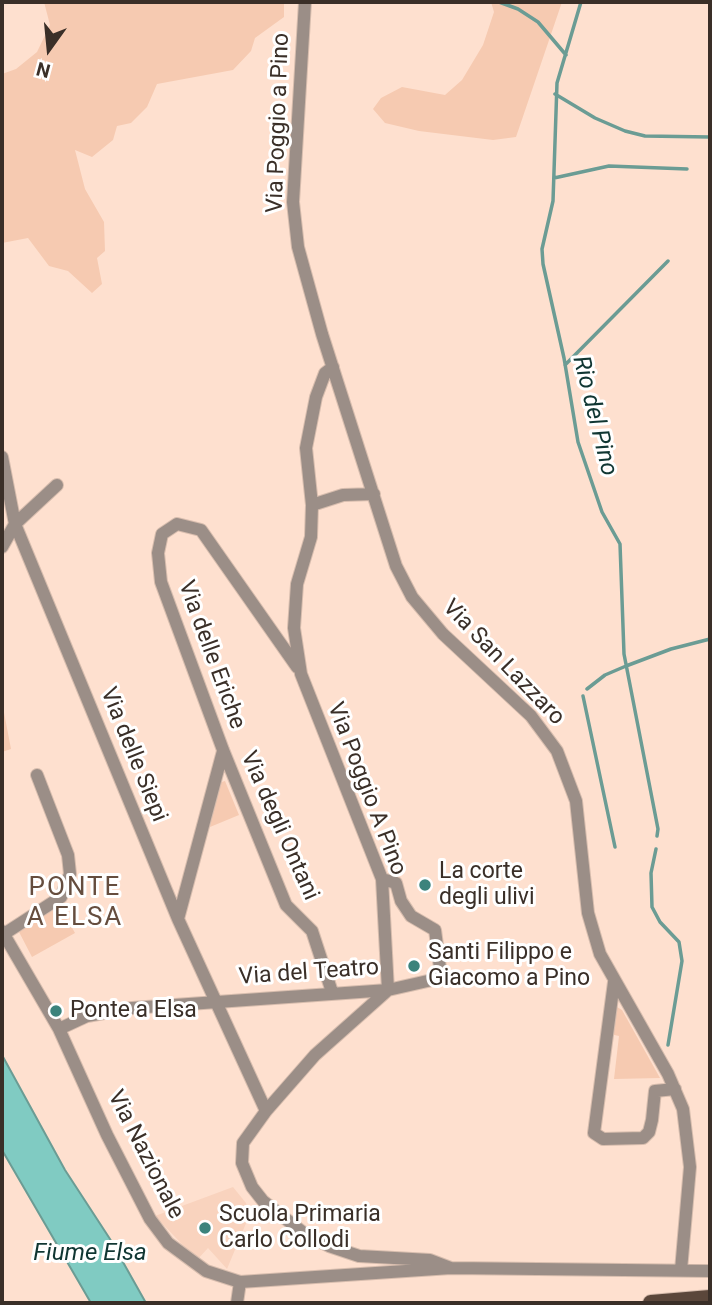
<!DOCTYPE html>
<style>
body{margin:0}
#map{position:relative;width:712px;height:1305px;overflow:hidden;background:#fee0cf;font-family:Roboto,sans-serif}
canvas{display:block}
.frame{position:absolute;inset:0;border:4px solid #3a2f28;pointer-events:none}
.north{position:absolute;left:14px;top:14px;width:70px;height:70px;-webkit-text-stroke:5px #fff;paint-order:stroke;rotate:195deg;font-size:19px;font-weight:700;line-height:28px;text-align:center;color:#3a2f28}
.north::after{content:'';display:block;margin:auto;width:24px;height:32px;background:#3a2f28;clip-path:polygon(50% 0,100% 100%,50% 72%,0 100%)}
</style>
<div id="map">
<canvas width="712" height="1305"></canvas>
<div class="frame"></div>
<div class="north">N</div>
</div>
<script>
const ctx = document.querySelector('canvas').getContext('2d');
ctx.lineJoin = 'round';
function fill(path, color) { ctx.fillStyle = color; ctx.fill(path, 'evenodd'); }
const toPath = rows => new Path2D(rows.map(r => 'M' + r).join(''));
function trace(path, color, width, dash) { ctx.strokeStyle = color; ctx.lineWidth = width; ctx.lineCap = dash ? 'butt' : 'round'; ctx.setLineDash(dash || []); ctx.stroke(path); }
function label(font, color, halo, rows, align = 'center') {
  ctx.font = font + ' Roboto,sans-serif'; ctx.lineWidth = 6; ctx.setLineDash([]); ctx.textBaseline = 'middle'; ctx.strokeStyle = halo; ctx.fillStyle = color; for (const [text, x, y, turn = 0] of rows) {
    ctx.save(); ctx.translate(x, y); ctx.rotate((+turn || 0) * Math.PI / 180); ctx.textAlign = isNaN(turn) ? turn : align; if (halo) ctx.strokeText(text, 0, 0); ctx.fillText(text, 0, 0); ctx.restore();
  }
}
const built = toPath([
 [233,1187,246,1203,249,1216,227,1269,208,1248,197,1260,155,1216]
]);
const green = toPath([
 [44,2,284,2,284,17,255,38,251,51,233,70,157,84,147,107,131,123,117,126,113,140,92,157,75,150,85,189,104,222,105,251,97,258,102,284,92,293,68,271,49,266,28,238,2,243,2,74,16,69,37,52,50,25],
 [491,2,562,2,516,137,493,140,419,131,385,123,373,109,381,98,402,87,445,95,462,80,483,45,494,12],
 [2,702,11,749,2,752],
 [225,781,239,815,210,827,218,783],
 [60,906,75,933,32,957,18,930],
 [617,1007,622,1010,660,1078,614,1079,619,1036,610,1034]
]);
const water = toPath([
 [2,1055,65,1170,110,1239,146,1303,91,1303,2,1150,2,1055]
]);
const stream = toPath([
 [499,2,518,9,538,22,566,55],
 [581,2,557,83,553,201,542,249,543,264,564,358,578,442,602,512,620,544,624,654,658,829,657,836],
 [555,94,595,118,625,131,645,136,710,137],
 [554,178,609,166,687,169],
 [565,365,668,261],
 [587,689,605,675,626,666,671,649,710,639],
 [583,696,615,847],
 [656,849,651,873,652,907,660,922,679,942,682,961,668,1045]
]);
const minor = toPath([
 [305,2,293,202,298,247,322,334,396,566,412,597,443,634,531,716,557,751,576,801,588,913,600,954,668,1074,683,1109,690,1167,681,1270],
 [333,367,325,373,316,397,306,448,312,505,311,537,297,584,294,628,301,674,382,879,388,990,315,1055,266,1111,243,1143,242,1163,252,1187,263,1201,305,1234,329,1246,359,1256,430,1260,451,1268],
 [2,457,15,524,178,919,266,1111],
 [312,505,343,495,374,494],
 [2,547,15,524,57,485],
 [297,667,201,530,177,524,162,534,158,553,161,582,223,750,286,905,312,931,332,992],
 [178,919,223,751],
 [2,931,59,1029,107,1135,150,1219,168,1243,206,1271,240,1282,451,1268,710,1271],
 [4,934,61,897,70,874,68,855,37,775],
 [614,982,594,1133,603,1139,643,1138,649,1132,652,1120,655,1091,675,1089],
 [59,1029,87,1016,132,1008,388,990,432,980,438,976,440,968,435,930,411,916,401,901,396,883,382,879],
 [237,1303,240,1282]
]);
const major = toPath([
 [651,1303,710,1298]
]);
const markers = [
 [425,885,7,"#3c837c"],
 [414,966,7,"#3c837c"],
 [56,1011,7,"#3c837c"],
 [205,1228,7,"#3c837c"]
];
const streetNames = [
 ["Via Poggio a Pino",279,123,-88],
 ["Via delle Eriche",211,655,70],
 ["Via San Lazzaro",503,663,46],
 ["Via delle Siepi",133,755,68],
 ["Via Poggio A Pino",366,789,69],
 ["Via degli Ontani",279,826,66],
 ["Via del Teatro",309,973,-4],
 ["Via Nazionale",145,1155,63]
];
const poiNames = [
 ["La corte",439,872],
 ["degli ulivi",439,898],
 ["Santi Filippo e",428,953],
 ["Giacomo a Pino",428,979],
 ["Ponte a Elsa",70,1011],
 ["Scuola Primaria",219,1215],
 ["Carlo Collodi",219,1241]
];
const waterNames = [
 ["Rio del Pino",594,416,76],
 ["Fiume Elsa",90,1254]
];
const quarterNames = [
 ["PONTE",75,888],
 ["A ELSA",75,918]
];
fill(built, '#f9d3be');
fill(green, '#f6cab1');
fill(water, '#80cbc2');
trace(water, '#6b9c94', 2);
trace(stream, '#6b9c94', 3.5);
trace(minor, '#d7bdae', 14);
trace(major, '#d7bdae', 18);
trace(minor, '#9b8e87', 12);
trace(major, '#5b473b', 16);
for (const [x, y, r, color] of markers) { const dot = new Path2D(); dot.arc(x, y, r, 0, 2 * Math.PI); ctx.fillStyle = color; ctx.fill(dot); trace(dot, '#fff', 2.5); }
label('23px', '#3a2f28', '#fff', streetNames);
label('23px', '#3a2f28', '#fff', poiNames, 'left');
label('italic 24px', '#103632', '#fff', waterNames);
ctx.letterSpacing = '2px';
label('26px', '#654d3e', '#fff', quarterNames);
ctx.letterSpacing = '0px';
</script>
